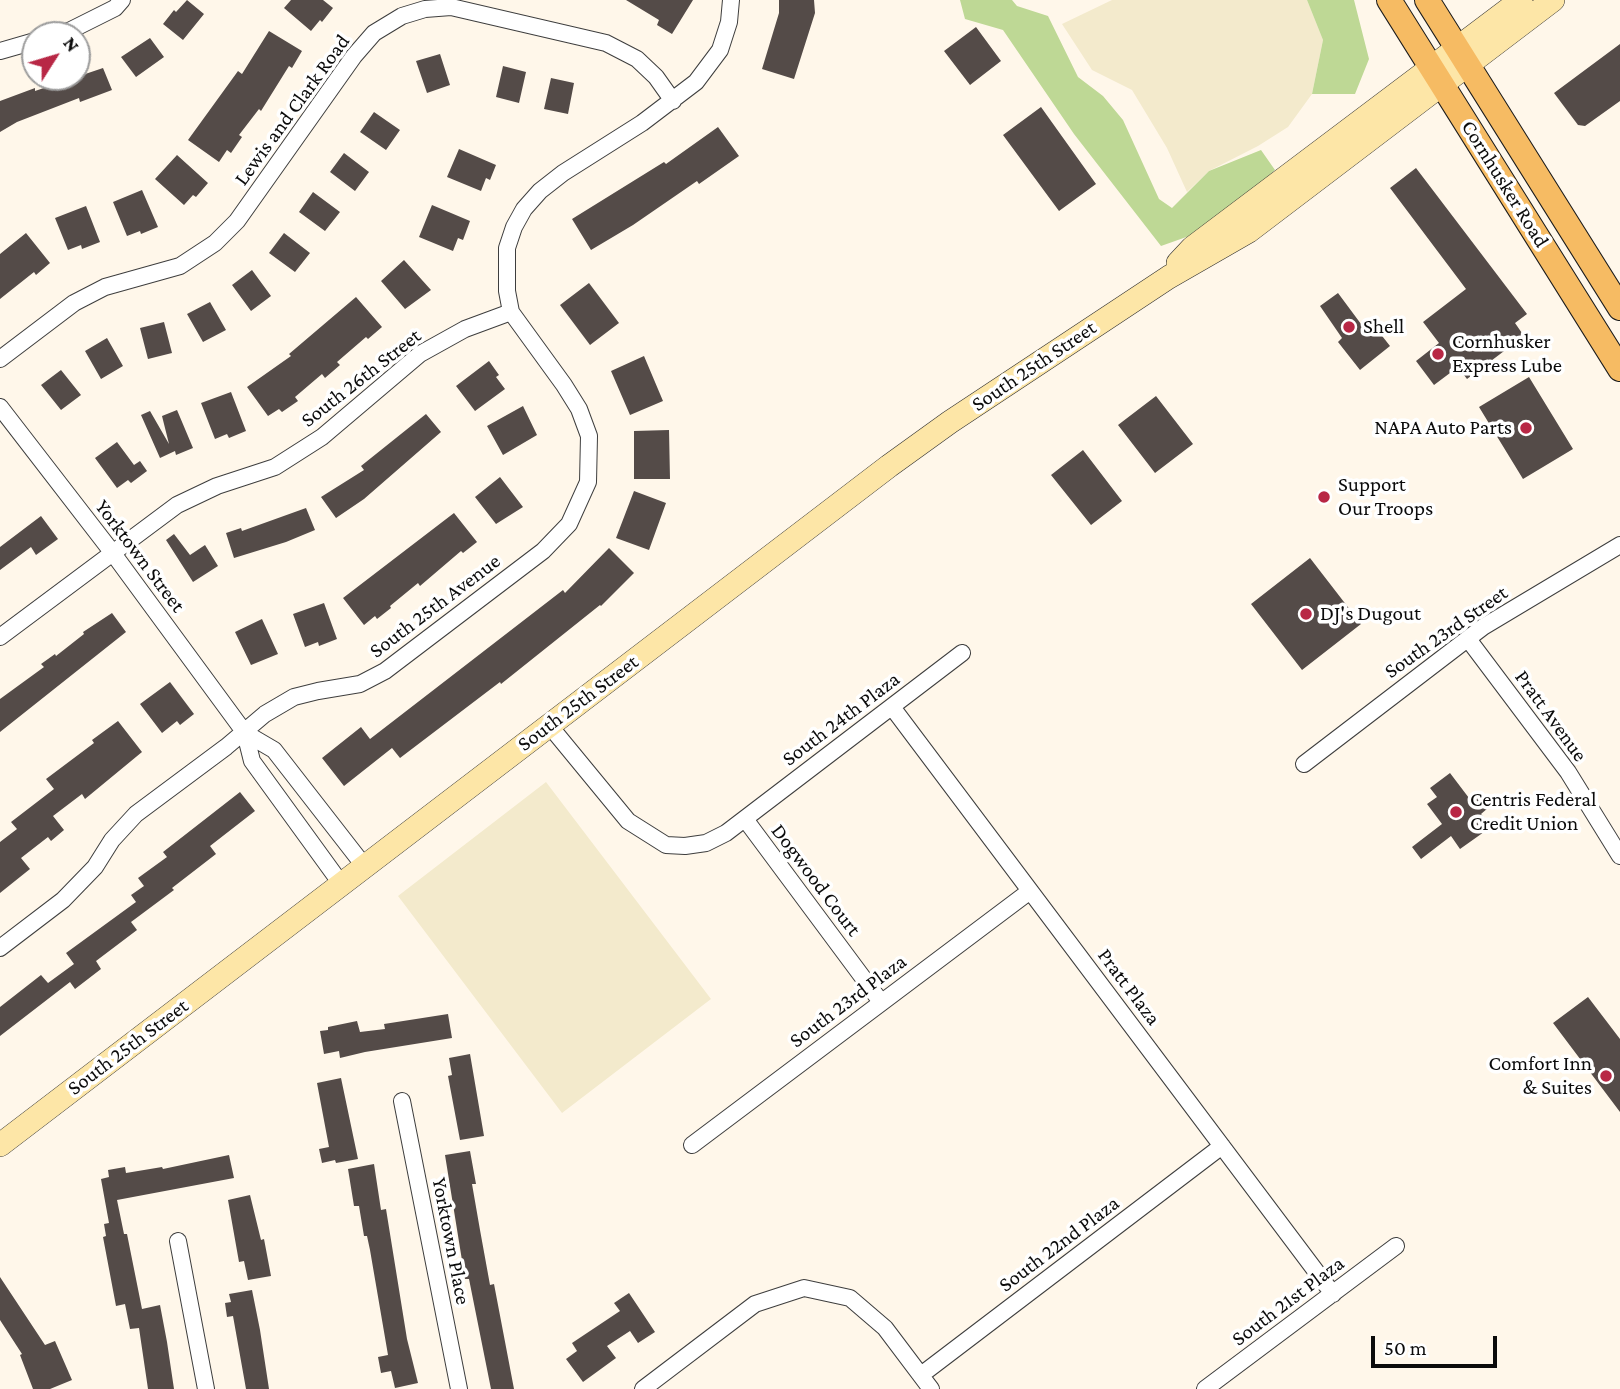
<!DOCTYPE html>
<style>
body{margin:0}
#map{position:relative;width:1620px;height:1389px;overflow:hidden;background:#fff7ea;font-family:"Crimson Pro",serif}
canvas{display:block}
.north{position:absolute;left:21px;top:21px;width:70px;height:70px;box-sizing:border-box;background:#fff;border:2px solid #9d9d9d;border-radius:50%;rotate:53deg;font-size:19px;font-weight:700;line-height:28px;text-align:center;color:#0b0b0b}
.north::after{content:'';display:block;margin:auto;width:24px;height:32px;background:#b82745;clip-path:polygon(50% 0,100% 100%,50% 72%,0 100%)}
.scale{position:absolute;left:1371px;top:1336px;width:126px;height:32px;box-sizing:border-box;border:4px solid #0b0b0b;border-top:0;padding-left:9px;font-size:21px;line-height:24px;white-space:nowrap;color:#0b0b0b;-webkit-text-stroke:5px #fff;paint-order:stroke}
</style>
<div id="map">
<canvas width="1620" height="1389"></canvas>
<div class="north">N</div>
<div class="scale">50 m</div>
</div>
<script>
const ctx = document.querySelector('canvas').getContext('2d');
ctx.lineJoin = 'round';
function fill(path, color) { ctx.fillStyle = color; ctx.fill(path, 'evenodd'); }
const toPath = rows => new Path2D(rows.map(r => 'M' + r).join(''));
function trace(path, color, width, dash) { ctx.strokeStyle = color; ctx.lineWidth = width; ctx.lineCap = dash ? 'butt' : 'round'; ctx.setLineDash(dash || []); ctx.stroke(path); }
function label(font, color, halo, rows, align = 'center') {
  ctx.font = font + ' "Crimson Pro",serif'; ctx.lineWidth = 7; ctx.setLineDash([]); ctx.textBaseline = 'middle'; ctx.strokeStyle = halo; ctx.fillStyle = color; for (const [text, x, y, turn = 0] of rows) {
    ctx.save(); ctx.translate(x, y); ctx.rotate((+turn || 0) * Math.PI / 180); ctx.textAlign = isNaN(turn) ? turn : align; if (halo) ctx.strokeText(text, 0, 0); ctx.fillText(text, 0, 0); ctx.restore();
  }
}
const farmland = toPath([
 [1112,0,1307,0,1323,40,1312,94,1288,127,1258,146,1209,171,1187,192,1167,148,1132,90,1092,70,1062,24],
 [546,782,711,999,562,1113,398,896]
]);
const forest = toPath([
 [960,0,1012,0,1017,6,1048,16,1078,77,1103,96,1123,120,1159,199,1172,208,1209,171,1261,150,1275,170,1248,195,1192,235,1161,246,1074,134,1003,30,965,19],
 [1307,0,1354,0,1369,59,1355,94,1312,94,1323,40]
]);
const building = toPath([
 [187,0,204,14,183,40,163,24,174,10,176,12],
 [291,0,323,0,333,8,322,22,320,20,311,31,284,8],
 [626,0,693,0,672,34,657,25,659,20],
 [779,0,814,0,815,13,794,79,762,69,779,13],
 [976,27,1001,61,970,85,944,51],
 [269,31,302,51,292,68,289,66,261,111,259,109,239,135,242,137,231,153,227,150,219,162,188,140,238,71,242,74],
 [150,38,164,57,136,77,121,57],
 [1620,44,1620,101,1585,126,1578,125,1554,93],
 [440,54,450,85,427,93,416,61],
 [503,66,526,72,519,103,496,97],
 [103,68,112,90,80,102,79,98,17,122,0,132,0,101,35,88,35,91],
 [551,78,574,83,568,114,544,109],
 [1041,107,1096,184,1059,211,1003,135],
 [374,112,400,130,386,150,360,132],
 [718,127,739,156,699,184,697,181,633,225,591,250,572,219,664,162,666,164],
 [459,149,496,165,490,180,486,178,481,191,447,177],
 [344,153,369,172,355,191,330,172],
 [177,155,208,183,196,197,193,195,184,205,155,179],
 [1416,168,1527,314,1515,323,1524,336,1467,379,1458,367,1434,385,1416,361,1439,343,1423,322,1466,289,1390,188],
 [142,190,158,227,141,234,140,231,127,236,113,202],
 [313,192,340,212,325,231,299,212],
 [432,205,470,221,463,240,458,238,453,251,419,237],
 [86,206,100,242,82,249,81,245,68,250,55,218],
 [26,233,50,263,36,275,34,272,0,299,0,254],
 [284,233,310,253,295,272,269,253],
 [404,260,431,290,405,309,381,281],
 [252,270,271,296,251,311,232,285],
 [589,283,619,323,590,345,560,305],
 [1338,293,1361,324,1368,318,1390,346,1360,370,1338,342,1342,338,1320,306],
 [356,297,382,327,368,339,366,337,337,362,340,365,325,378,322,374,295,397,298,401,282,412,279,409,268,416,247,387,291,356,289,354],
 [210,302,226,330,203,342,187,314],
 [164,322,172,353,148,359,140,328],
 [107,338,123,366,101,379,85,351],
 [644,356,663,401,630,415,611,371],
 [489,361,499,375,496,377,505,389,475,411,456,386],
 [61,370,81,395,61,410,41,385],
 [1529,377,1573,449,1523,479,1479,407],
 [231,392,246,431,229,438,227,434,215,439,201,403],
 [1156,396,1193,444,1155,473,1118,425],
 [523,406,537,435,503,455,487,426],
 [177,410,193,448,176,455,175,451,160,458,141,415,150,411,169,444,162,416],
 [426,414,441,432,364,499,336,518,321,497,364,470,361,466],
 [669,430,670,479,634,479,634,431],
 [117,442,134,465,140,461,147,471,131,483,128,480,117,488,95,458],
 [1083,450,1122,501,1091,525,1051,475],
 [500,477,523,507,496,524,475,497],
 [634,491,666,503,649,550,616,538],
 [306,508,315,530,286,542,234,558,226,533,241,528,242,531],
 [454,513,477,542,463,553,461,551,420,586,418,583,390,606,391,608,377,619,375,616,364,625,343,598],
 [41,516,58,539,36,555,31,547,0,570,0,547],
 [174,534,190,555,205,545,218,566,193,582,166,540],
 [609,548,634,573,601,606,600,605,501,684,500,682,400,758,392,748,344,786,322,758,361,727,370,739,563,590,565,593],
 [1310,558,1361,624,1302,670,1251,604],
 [324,603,337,639,319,646,318,642,305,647,293,614],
 [112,613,126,632,0,732,0,699,44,667,41,664,55,654,56,656,84,634,83,632],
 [262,619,278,654,251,665,235,632],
 [170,682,194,714,180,725,177,721,162,733,140,704],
 [118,721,142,752,85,799,82,794,53,816,64,830,51,841,48,837,21,858,30,869,0,893,0,842,17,829,11,822,54,789,46,779,94,743,92,740],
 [1450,773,1472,802,1479,796,1488,808,1481,814,1485,819,1478,825,1484,832,1460,849,1451,836,1421,859,1412,847,1442,824,1427,804,1437,797,1430,788],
 [240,792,255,811,210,846,216,854,172,888,174,890,131,922,137,930,96,961,101,969,75,989,70,982,0,1036,0,1007,41,975,48,983,74,964,66,953,136,902,131,895,144,886,138,878,167,857,163,852],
 [1588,997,1620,1039,1620,1112,1553,1023],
 [448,1014,452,1038,365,1052,340,1058,339,1051,324,1054,320,1031,328,1030,328,1027,357,1021,360,1032,385,1029,384,1024],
 [470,1054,484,1136,460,1140,448,1076,452,1075,449,1058],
 [341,1078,358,1159,336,1163,335,1160,322,1163,319,1149,329,1147,317,1083],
 [470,1151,476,1184,472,1184,480,1230,490,1285,494,1284,514,1389,491,1389,469,1279,465,1279,445,1155],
 [229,1155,234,1178,117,1200,124,1234,127,1234,142,1309,160,1305,167,1342,174,1389,148,1389,139,1328,130,1329,125,1304,116,1306,103,1237,106,1236,104,1224,109,1223,101,1179,109,1177,108,1170,125,1167,126,1173,162,1167,163,1169],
 [374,1164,381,1210,386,1209,407,1339,418,1383,395,1388,391,1371,381,1373,378,1357,388,1355,370,1250,367,1236,364,1236,359,1206,354,1206,348,1169],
 [250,1195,261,1240,264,1239,271,1276,248,1280,244,1261,239,1262,228,1200],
 [0,1277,45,1345,55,1341,72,1380,50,1389,33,1389,20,1355,22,1354,0,1320],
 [252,1290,260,1330,269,1389,246,1389,233,1316,227,1317,225,1303,231,1302,229,1294],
 [629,1293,655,1332,638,1343,630,1331,607,1346,616,1358,583,1382,566,1359,577,1351,572,1343,620,1311,614,1303]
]);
const street = toPath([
 [55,35,69,31,115,8,122,0],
 [0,51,35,41],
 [0,359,74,303,105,287,180,266,215,243,237,221,354,56,374,33,402,16,425,9,451,7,606,43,637,59,656,77,673,101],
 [0,407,112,552,245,733,252,761,342,885],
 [0,637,177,505,217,486,275,467,322,437,420,354,465,329,511,312,507,291,507,248,514,227,524,209,540,191,563,173,642,123,696,82,720,50,729,22,731,0],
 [1468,639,1568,772,1620,856],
 [892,707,1333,1294],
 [549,725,628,821,666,845,685,846,706,843,726,833,962,653],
 [245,733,274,750,365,867],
 [1304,764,1483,627,1620,545],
 [745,819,881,1002],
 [0,948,63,900,95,867,112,840,136,814,226,747,265,714,294,697,318,691,360,684,385,671,543,551,569,524,588,482,589,436,579,409,564,385,511,312],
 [402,1101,459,1389],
 [692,1145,1030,891],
 [178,1241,206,1389],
 [921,1375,1222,1146],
 [643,1389,755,1304,804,1288,850,1298,885,1328,931,1389],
 [1205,1389,1396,1246]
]);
const secondary = toPath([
 [1178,263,1192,248,1521,0],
 [0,1145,889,466,950,422,1169,277,1249,231,1553,0]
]);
const primary = toPath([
 [1389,0,1620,369],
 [1427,0,1620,308]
]);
const markers = [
 [1349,327,7,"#b82745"],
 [1438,354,7,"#b82745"],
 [1526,428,7,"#b82745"],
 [1324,497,7,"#b82745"],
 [1306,614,7,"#b82745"],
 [1456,812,7,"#b82745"],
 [1606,1076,7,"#b82745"]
];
const streetNames = [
 ["Lewis and Clark Road",292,110,-54],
 ["Cornhusker Road",1505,184,58],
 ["South 25th Street",1034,366,-34],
 ["South 26th Street",361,378,-38],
 ["Yorktown Street",140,556,53],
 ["South 25th Avenue",435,606,-37],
 ["South 23rd Street",1446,632,-35],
 ["South 25th Street",578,703,-37],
 ["Pratt Avenue",1551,716,54],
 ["South 24th Plaza",841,719,-37],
 ["Dogwood Court",816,880,53],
 ["Pratt Plaza",1129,987,53],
 ["South 23rd Plaza",848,1001,-37],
 ["South 25th Street",128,1047,-37],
 ["Yorktown Place",451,1241,79],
 ["South 22nd Plaza",1059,1244,-37],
 ["South 21st Plaza",1288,1301,-37]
];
const poiNames = [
 ["Shell",1363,327],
 ["Cornhusker",1452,342],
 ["Express Lube",1452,366],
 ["NAPA Auto Parts",1512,428,"right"],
 ["Support",1338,485],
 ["Our Troops",1338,509],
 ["DJ's Dugout",1320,614],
 ["Centris Federal",1470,800],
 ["Credit Union",1470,824],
 ["Comfort Inn",1592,1064,"right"],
 ["& Suites",1592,1088,"right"]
];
fill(farmland, '#f3eacc');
fill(forest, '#bed895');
fill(building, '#544b48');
trace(street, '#3e3e3e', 18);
trace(secondary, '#2d2d2d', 24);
trace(primary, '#1c1c1c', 26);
trace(street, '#fff', 16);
trace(secondary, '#fde6a7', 23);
trace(primary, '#f6bb63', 24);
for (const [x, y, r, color] of markers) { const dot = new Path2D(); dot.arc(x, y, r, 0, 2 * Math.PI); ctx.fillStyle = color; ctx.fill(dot); trace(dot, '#fff', 2.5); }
label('21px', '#0b0b0b', '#fff', streetNames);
label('21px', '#0b0b0b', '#fff', poiNames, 'left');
</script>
